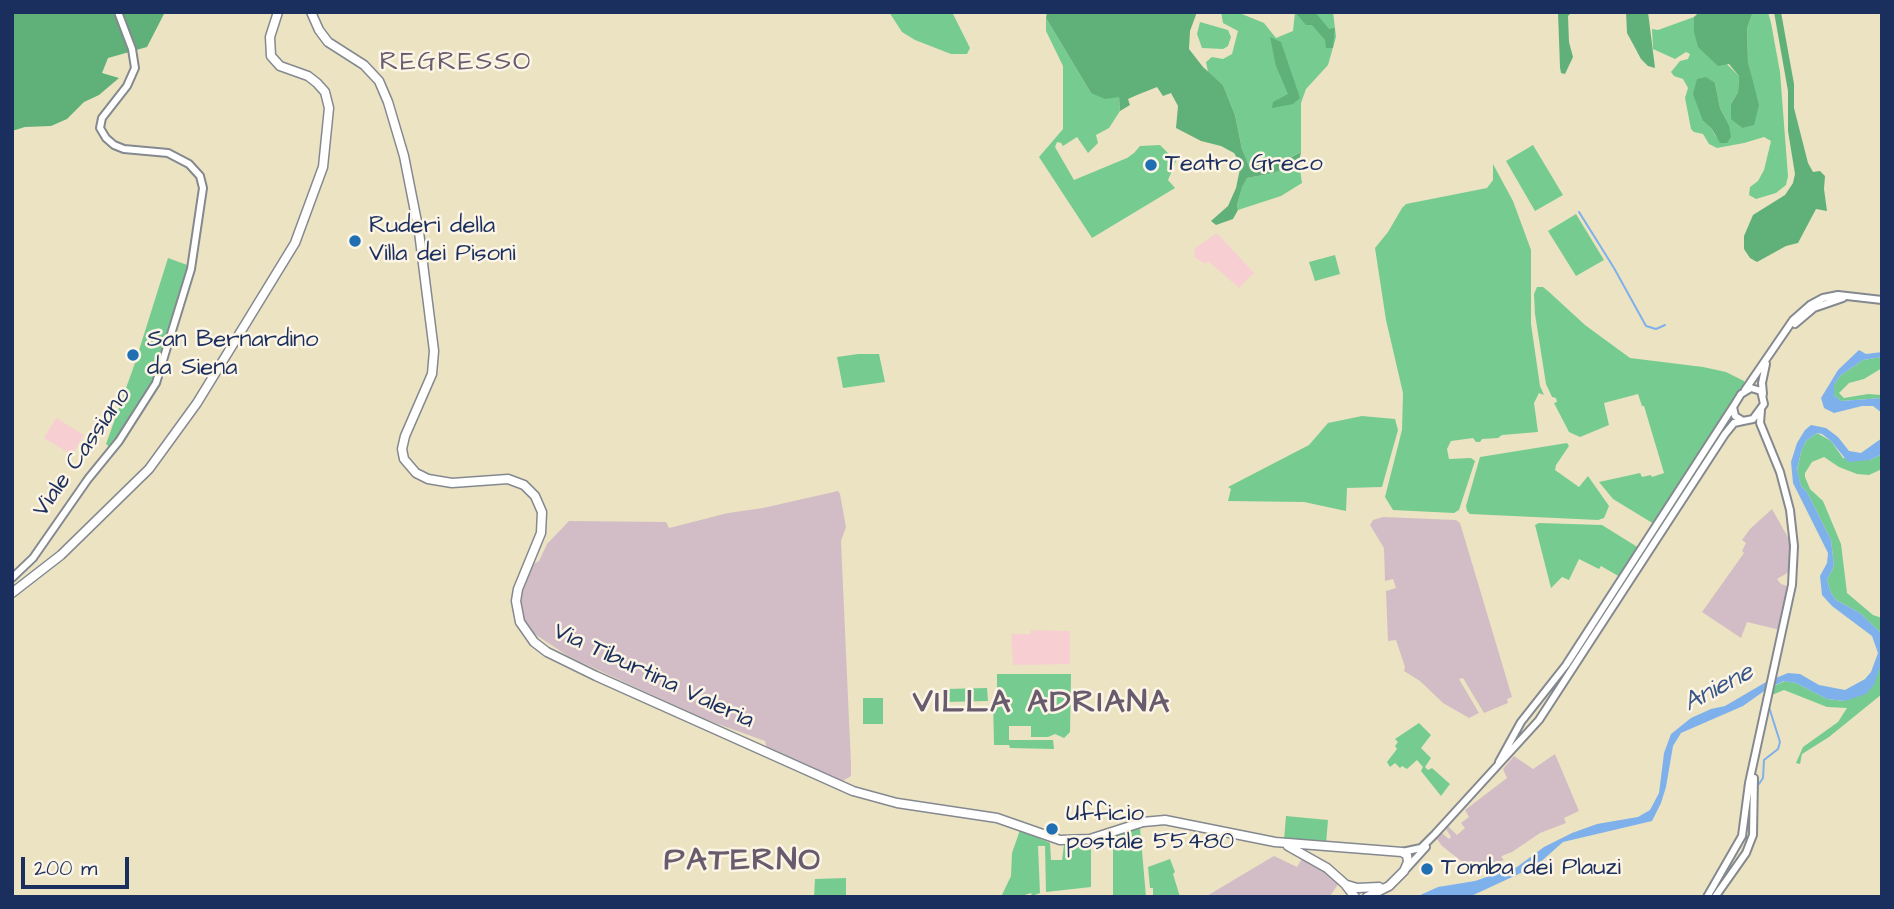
<!DOCTYPE html>
<style>
body{margin:0}
#map{position:relative;width:1894px;height:909px;overflow:hidden;background:#ece3c2;font-family:"Architects Daughter",sans-serif}
canvas{display:block}
.frame{position:absolute;inset:0;border:14px solid #1b2f5e;pointer-events:none}
.scale{position:absolute;left:21px;top:857px;width:108px;height:32px;box-sizing:border-box;border:4px solid #1b2f5e;border-top:0;padding-left:9px;font-size:21px;line-height:24px;white-space:nowrap;color:#1b2f5e;-webkit-text-stroke:5px #fcf5e5;paint-order:stroke}
</style>
<div id="map">
<canvas width="1894" height="909"></canvas>
<div class="frame"></div>
<div class="scale">200 m</div>
</div>
<script>
const ctx = document.querySelector('canvas').getContext('2d');
ctx.lineJoin = 'round';
function fill(path, color) { ctx.fillStyle = color; ctx.fill(path, 'evenodd'); }
const toPath = rows => new Path2D(rows.map(r => 'M' + r).join(''));
function trace(path, color, width, dash) { ctx.strokeStyle = color; ctx.lineWidth = width; ctx.lineCap = dash ? 'butt' : 'round'; ctx.setLineDash(dash || []); ctx.stroke(path); }
function label(font, color, halo, rows, align = 'center') {
  ctx.font = font + ' "Architects Daughter",sans-serif'; ctx.lineWidth = 5; ctx.setLineDash([]); ctx.textBaseline = 'middle'; ctx.strokeStyle = halo; ctx.fillStyle = color; for (const [text, x, y, turn = 0] of rows) {
    ctx.save(); ctx.translate(x, y); ctx.rotate((+turn || 0) * Math.PI / 180); ctx.textAlign = isNaN(turn) ? turn : align; if (halo) ctx.strokeText(text, 0, 0); ctx.fillText(text, 0, 0); ctx.restore();
  }
}
const built = toPath([
 [1217,233,1254,273,1239,288,1209,262,1204,263,1194,257,1195,248],
 [56,418,84,435,72,455,44,438],
 [1031,630,1070,631,1070,664,1013,665,1011,634,1030,634]
]);
const industrial = toPath([
 [838,491,840,494,846,527,841,541,851,765,851,776,841,782,767,749,765,741,704,719,568,656,530,631,520,611,520,597,532,565,539,561,547,544,569,521,666,522,669,528,728,513,763,508],
 [1772,509,1790,541,1789,572,1777,579,1781,584,1787,586,1786,601,1780,621,1782,623,1780,630,1747,622,1741,638,1702,612,1744,553,1742,551,1746,543,1742,540,1750,529],
 [1383,517,1456,520,1460,523,1512,697,1507,699,1508,703,1484,713,1463,678,1459,679,1479,713,1469,718,1443,703,1420,681,1404,671,1405,667,1396,640,1388,641,1386,591,1396,588,1393,579,1385,581,1384,548,1370,525,1373,520],
 [1555,754,1579,811,1564,818,1566,823,1540,833,1512,852,1504,855,1501,857,1504,860,1478,871,1469,867,1442,846,1437,839,1442,833,1449,839,1451,837,1446,829,1448,826,1457,835,1465,828,1461,823,1469,817,1465,810,1507,778,1503,769,1514,756,1533,769],
 [1274,856,1297,867,1303,857,1317,866,1339,883,1330,896,1332,897,1205,897]
]);
const green = toPath([
 [889,12,952,12,970,48,967,54,951,54,915,40,902,32],
 [1221,12,1237,12,1264,23,1276,38,1293,31,1295,12,1333,12,1336,37,1328,65,1306,89,1301,103,1301,152,1281,162,1249,167,1242,149,1235,115,1223,85,1208,72,1206,62,1212,57,1223,59,1232,54,1238,31,1223,23],
 [1753,12,1768,12,1771,23,1780,72,1788,176,1786,185,1776,193,1756,199,1749,195,1750,187,1758,181,1764,170,1771,141,1764,137,1744,143,1717,148,1709,144,1703,134,1694,132,1691,129,1685,98,1688,88,1683,79,1674,76,1671,72,1680,61,1688,59,1690,54,1686,52,1675,59,1653,49,1652,29,1658,30,1694,17,1694,32,1739,76,1738,92,1731,104,1731,118,1742,128,1752,80,1748,62,1747,28],
 [1715,83,1720,108,1729,125,1716,137,1712,129,1703,121],
 [1046,18,1091,93,1119,97,1120,111,1109,128,1096,135,1098,143,1088,153,1077,137,1063,146,1061,143,1057,142,1055,147,1074,180,1127,158,1134,153,1140,146,1160,145,1170,155,1176,155,1177,159,1168,180,1175,188,1092,238,1039,157,1063,129,1063,66,1046,31],
 [1200,22,1228,30,1231,37,1228,46,1223,49,1202,48,1197,34],
 [1533,145,1563,195,1535,211,1506,161],
 [1299,162,1302,183,1281,196,1238,210,1237,205,1242,186,1247,178,1274,173],
 [1493,164,1513,201,1531,250,1531,324,1540,386,1544,395,1539,393,1534,403,1538,432,1502,435,1498,438,1482,439,1480,442,1476,442,1473,438,1451,441,1447,449,1449,459,1471,458,1475,461,1459,510,1454,513,1393,510,1385,497,1402,430,1403,393,1386,320,1375,248,1388,232,1402,208,1406,204,1487,188,1493,180],
 [1576,214,1604,260,1576,276,1548,231],
 [1335,255,1340,274,1315,281,1309,262],
 [168,258,190,266,157,376,111,448,106,444,135,363],
 [1537,287,1543,287,1548,291,1585,325,1630,358,1703,367,1726,372,1744,381,1745,385,1732,400,1721,424,1654,524,1613,499,1599,482,1640,473,1642,477,1651,475,1652,477,1664,473,1644,406,1642,406,1638,394,1604,403,1609,425,1580,437,1569,432,1554,403,1557,402,1556,398,1552,397,1546,384,1535,314,1534,294],
 [858,354,879,354,885,382,843,388,837,357],
 [1882,357,1882,368,1864,379,1849,383,1839,393,1844,398,1868,394,1882,395,1882,398,1841,401,1834,395,1834,385,1840,376,1863,360],
 [1362,416,1395,419,1398,430,1382,487,1347,488,1346,511,1304,502,1228,501,1231,489,1228,487,1309,445,1328,423],
 [1817,433,1831,441,1843,458,1870,460,1882,454,1882,469,1869,475,1857,474,1839,467,1824,457,1812,462,1805,473,1805,477,1810,489,1823,501,1841,544,1847,593,1873,615,1882,618,1882,634,1860,613,1836,600,1831,593,1827,580,1834,566,1831,540,1807,492,1801,486,1797,471,1801,452,1806,441],
 [1567,443,1569,446,1556,465,1555,470,1579,487,1588,476,1609,506,1604,518,1598,520,1470,514,1467,511,1466,506,1480,457],
 [1539,523,1602,525,1639,548,1620,577,1601,566,1599,569,1579,559,1569,580,1562,577,1551,588,1535,525],
 [1882,661,1882,694,1829,737,1802,754,1800,764,1796,763,1803,747,1838,722,1847,708,1827,707,1784,690,1772,695,1767,689,1785,681,1796,683,1827,699,1845,701,1879,668],
 [997,674,1071,674,1070,732,1064,738,1055,734,1048,737,1031,737,1031,726,1009,726,1009,740,1053,740,1054,749,1010,748,1009,745,994,745,993,698,997,693],
 [987,688,988,701,946,702,945,689],
 [863,698,883,698,883,724,863,724],
 [1419,723,1431,735,1421,748,1431,758,1425,767,1428,770,1432,768,1450,784,1441,796,1421,771,1423,767,1417,760,1407,769,1402,766,1400,768,1395,763,1390,767,1387,762,1397,749,1395,746,1398,742,1395,739],
 [1286,816,1328,820,1326,844,1284,840],
 [1135,828,1140,828,1146,897,1113,897,1113,836],
 [1020,830,1050,843,1051,860,1062,860,1064,845,1091,842,1091,887,1046,892,1045,846,1038,846,1040,893,1032,896,1031,893,1018,897,1001,897,1011,876,1012,853],
 [1170,859,1175,872,1173,874,1180,897,1153,897,1153,888,1150,888,1148,867],
 [846,878,846,896,814,897,815,879]
]);
const forest = toPath([
 [12,12,165,12,147,47,108,58,102,73,119,78,99,95,84,102,67,119,51,126,25,127,12,131],
 [1047,12,1197,12,1190,31,1189,49,1203,67,1223,85,1235,115,1242,149,1249,166,1282,162,1301,152,1299,162,1274,173,1247,178,1242,187,1237,205,1238,210,1233,219,1216,225,1211,221,1228,206,1236,188,1241,164,1234,153,1221,146,1201,141,1176,128,1178,106,1171,93,1163,96,1157,87,1137,95,1128,99,1130,105,1120,111,1119,97,1105,99,1091,93,1046,18],
 [1295,12,1315,12,1329,29,1335,28,1333,48,1326,48,1325,40,1312,25,1306,25],
 [1558,12,1578,12,1570,14,1568,16,1569,42,1573,57,1565,74,1561,73,1560,67],
 [1626,12,1648,12,1655,68,1648,66,1641,59,1633,44,1627,33],
 [1699,12,1753,12,1747,28,1748,62,1759,105,1754,125,1742,128,1731,119,1731,104,1738,92,1739,76,1729,64,1718,66,1698,47,1694,32,1694,17],
 [1774,12,1781,12,1794,84,1794,108,1808,163,1813,172,1820,171,1825,176,1824,189,1827,211,1816,209,1798,243,1786,246,1757,262,1750,258,1744,249,1744,236,1753,215,1785,195,1793,183,1795,174,1788,131,1788,91],
 [1270,37,1281,42,1300,98,1293,104,1272,108,1273,102,1288,94,1276,66],
 [1706,77,1715,83,1720,108,1729,125,1731,137,1727,143,1720,143,1712,129,1703,121,1693,94,1697,79]
]);
const water = toPath([
 [1859,350,1866,354,1882,352,1882,357,1863,360,1840,376,1834,385,1834,395,1841,401,1882,398,1882,413,1873,406,1862,406,1834,413,1824,408,1821,398,1838,370],
 [1811,425,1826,428,1838,437,1849,451,1861,453,1882,438,1882,454,1870,460,1848,462,1831,441,1822,434,1817,433,1806,441,1801,452,1797,470,1801,486,1807,492,1831,540,1834,566,1827,580,1831,593,1836,600,1860,613,1882,634,1882,661,1874,685,1866,694,1845,701,1827,699,1796,683,1784,681,1767,689,1743,706,1681,733,1673,746,1666,787,1661,803,1652,821,1563,842,1536,866,1469,897,1416,897,1438,887,1475,881,1504,871,1517,867,1544,847,1572,833,1597,824,1638,817,1650,810,1659,793,1664,753,1671,734,1691,718,1711,709,1725,706,1766,682,1788,673,1800,674,1819,685,1845,690,1865,679,1871,672,1878,653,1872,636,1832,606,1822,595,1820,576,1827,563,1828,553,1793,483,1791,462,1797,443,1805,430]
]);
const stream = toPath([
 [1579,212,1614,268,1646,326,1656,329,1665,325],
 [1759,784,1763,778,1764,760,1778,749,1780,742,1768,704]
]);
const secondary = toPath([
 [1795,324,1814,308,1843,298],
 [1751,388,1761,391,1764,404,1753,419,1743,421,1735,416,1733,407,1741,394,1751,388],
 [1745,390,1793,320,1810,305,1823,298,1838,295,1882,300],
 [1763,394,1762,383,1766,364],
 [12,578,33,558,88,479,119,441,156,383,191,269,203,188,200,176,189,164,168,153,124,149,114,145,106,138,100,128,102,118,127,86,135,68,132,49,118,12],
 [1499,762,1521,722,1566,665,1733,407],
 [1402,852,1421,848,1435,834,1539,720,1725,434,1734,423,1743,421],
 [1407,868,1426,847],
 [1707,897,1742,836,1749,783,1792,585,1794,546,1790,510,1780,472,1760,423,1761,410],
 [1715,897,1746,853,1753,835,1754,778]
]);
const primary = toPath([
 [311,12,319,30,328,42,364,65,379,81,388,102,404,156,419,232,434,351,432,374,405,436,402,449,404,459,416,473,428,479,452,483,508,479,524,485,535,496,542,512,541,533,518,589,516,601,520,622,534,642,547,652,596,676,853,791,897,803,997,818,1060,840,1090,839,1143,822,1165,820,1275,842,1402,852,1407,855,1408,862,1404,871,1389,886,1367,897],
 [12,593,61,555,149,469,197,403,295,243,323,167,329,108,325,92,317,83,308,76,280,66,271,56,270,37,278,12],
 [1288,846,1327,868,1345,884,1355,897],
 [1347,885,1357,888,1379,887]
]);
const markers = [
 [1151,165,7,"#1f6fb2"],
 [355,241,7,"#1f6fb2"],
 [133,355,7,"#1f6fb2"],
 [1052,829,7,"#1f6fb2"],
 [1427,869,7,"#1f6fb2"]
];
const poiNames = [
 ["Teatro Greco",1165,165],
 ["Ruderi della",369,227],
 ["Villa dei Pisoni",369,255],
 ["San Bernardino",147,341],
 ["da Siena",147,369],
 ["Ufficio",1066,815],
 ["postale 55480",1066,843],
 ["Tomba dei Plauzi",1441,869]
];
const streetNames = [
 ["Viale Cassiano",83,453,-55],
 ["Via Tiburtina Valeria",653,677,25]
];
const neighbourhoodNames = [
 ["REGRESSO",456,64]
];
const waterNames = [
 ["Aniene",1719,689,-28]
];
const districtNames = [
 ["VILLA ADRIANA",1042,704],
 ["PATERNO",743,862]
];
fill(built, '#f7cfd3');
fill(industrial, '#d2bdc7');
fill(green, '#76cc90');
fill(forest, '#60b07a');
fill(water, '#7eb1eb');
trace(stream, '#7eb1eb', 2);
trace(secondary, '#848990', 10);
trace(primary, '#848990', 11);
trace(secondary, '#fff', 6);
trace(primary, '#fff', 8);
for (const [x, y, r, color] of markers) { const dot = new Path2D(); dot.arc(x, y, r, 0, 2 * Math.PI); ctx.fillStyle = color; ctx.fill(dot); trace(dot, '#fcf5e5', 2.5); }
label('24px', '#1b2f5e', '#fcf5e5', poiNames, 'left');
label('24px', '#1b2f5e', '#fcf5e5', streetNames);
ctx.letterSpacing = '2px';
label('26px', '#685b6e', '#fcf5e5', neighbourhoodNames);
ctx.letterSpacing = '0px';
label('italic 26px', '#395688', '#fcf5e5', waterNames);
ctx.letterSpacing = '2px';
label('bold 32px', '#685b6e', '#fcf5e5', districtNames);
ctx.letterSpacing = '0px';
</script>
